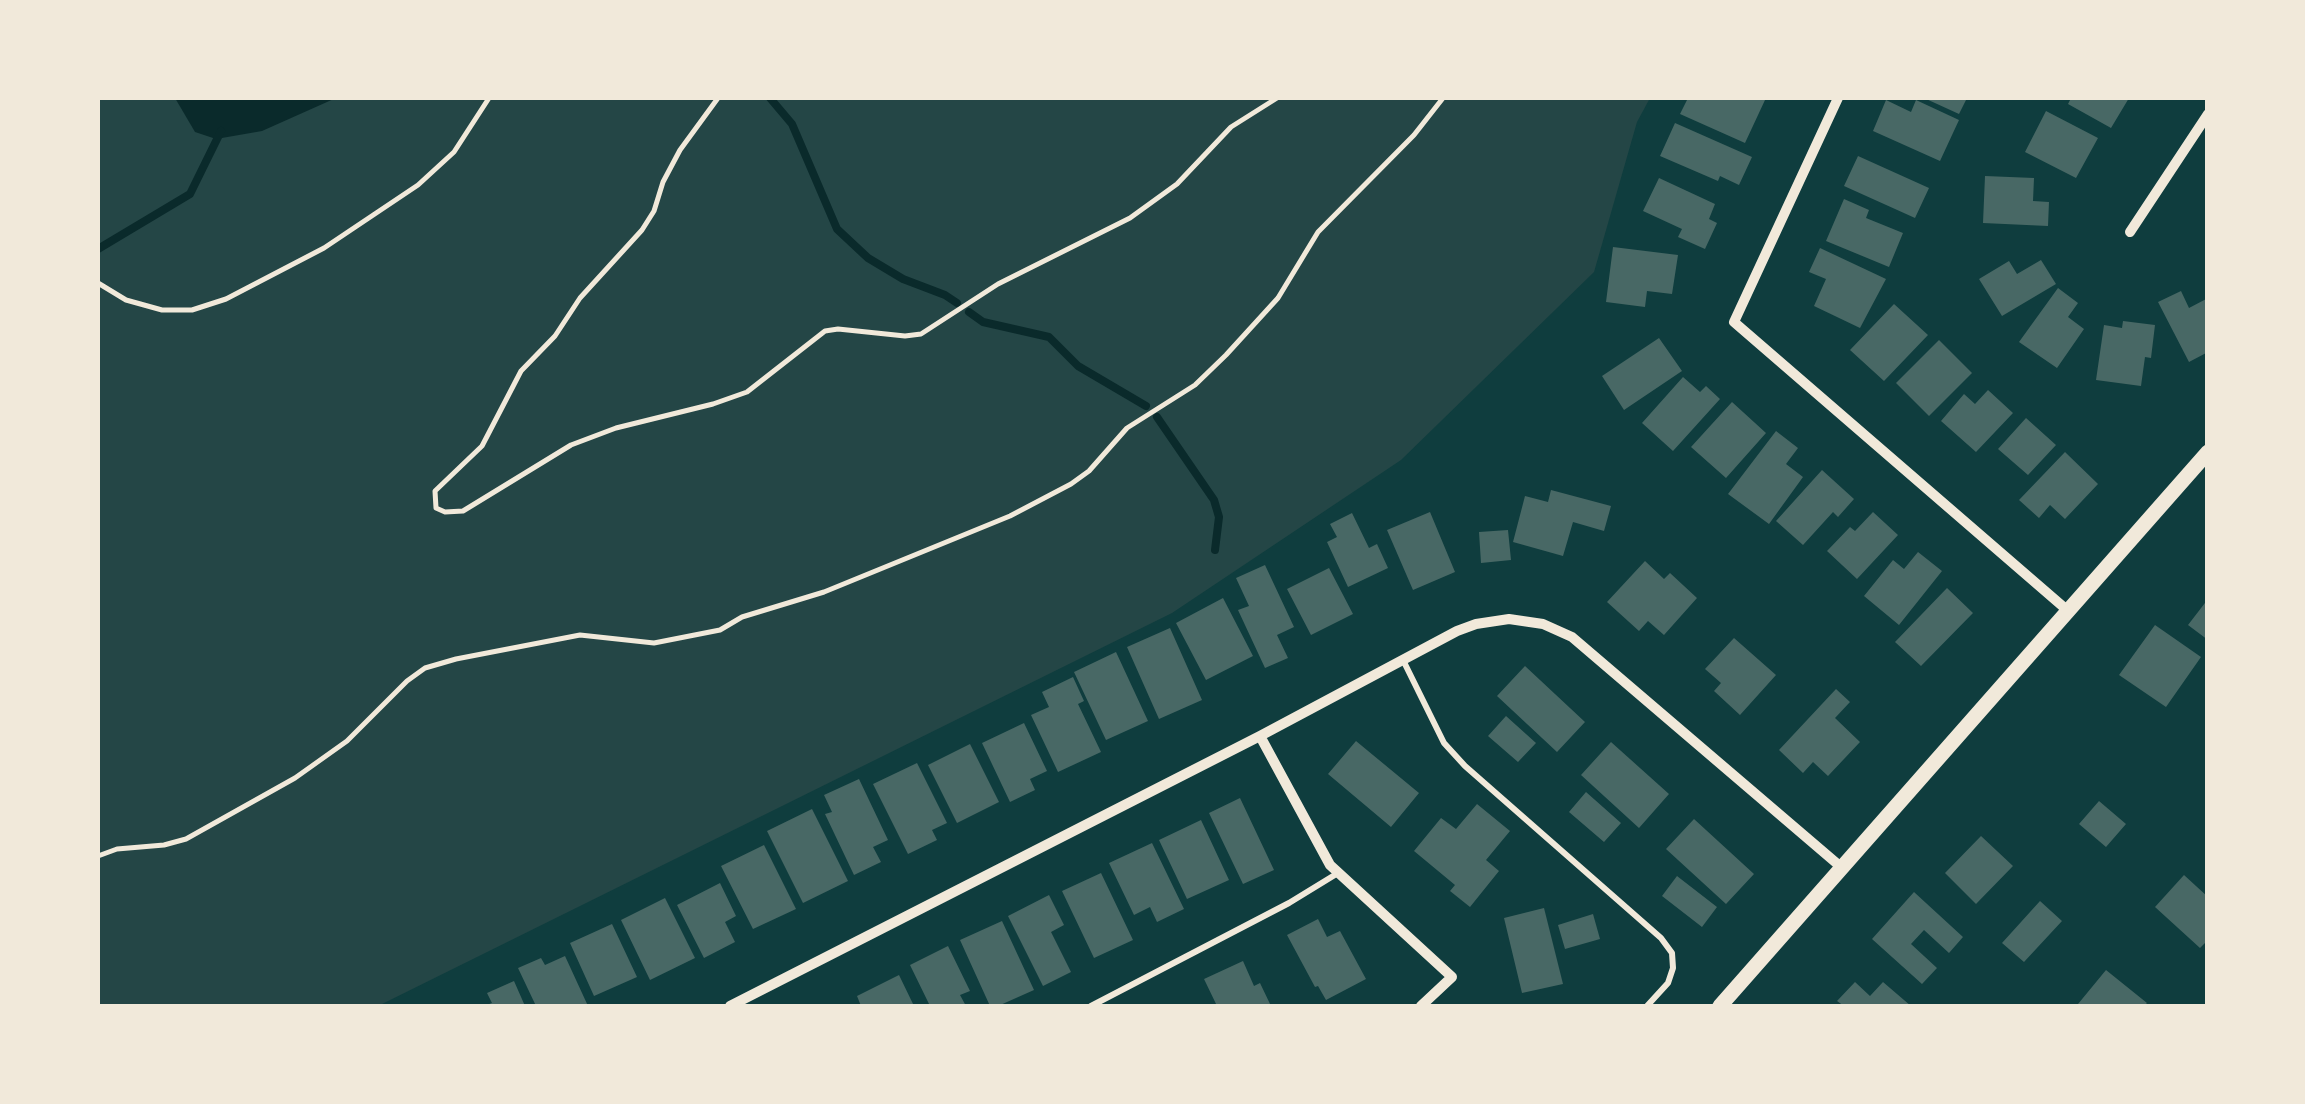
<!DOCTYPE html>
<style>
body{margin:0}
#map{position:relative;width:2305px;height:1104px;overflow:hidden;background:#0f3d3e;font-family:Overpass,sans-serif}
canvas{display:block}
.frame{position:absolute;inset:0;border:100px solid #f1e9da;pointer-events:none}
</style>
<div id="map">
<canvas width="2305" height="1104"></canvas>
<div class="frame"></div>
</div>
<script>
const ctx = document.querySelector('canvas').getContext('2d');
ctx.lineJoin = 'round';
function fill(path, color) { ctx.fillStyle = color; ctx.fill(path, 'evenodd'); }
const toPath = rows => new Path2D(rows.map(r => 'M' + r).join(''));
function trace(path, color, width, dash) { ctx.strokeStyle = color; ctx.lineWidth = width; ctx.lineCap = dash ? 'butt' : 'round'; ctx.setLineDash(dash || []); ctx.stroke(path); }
const green = toPath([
 [98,98,1650,98,1637,122,1594,272,1401,460,1172,613,378,1006,98,1006]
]);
const water = toPath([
 [175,98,336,98,262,131,216,139,195,132]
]);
const stream = toPath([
 [770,98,792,124,837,229,868,258,903,279,945,295,957,303],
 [98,249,190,194,221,131],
 [969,312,983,322,1049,337,1078,366,1146,406],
 [1157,417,1214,500,1219,517,1215,550]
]);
const building = toPath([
 [1688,98,1760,98,1765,100,1745,143,1680,114],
 [1924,98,1967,98,1959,114],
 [2071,98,2129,98,2111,128,2068,104],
 [1886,100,1911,112,1916,100,1959,120,1940,161,1873,131],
 [2046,111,2098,138,2076,178,2025,152],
 [1675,123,1752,157,1739,185,1720,176,1718,181,1660,156],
 [1858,156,1929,188,1915,218,1844,186],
 [1985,176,2034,178,2033,201,2049,202,2048,226,1983,223],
 [1659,178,1715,204,1709,219,1717,223,1705,249,1678,237,1682,229,1643,211],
 [1844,199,1869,210,1866,218,1903,233,1889,267,1826,241],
 [1613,247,1678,255,1672,294,1647,291,1645,307,1606,302],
 [1820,248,1886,279,1860,328,1814,306,1826,279,1809,272],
 [2041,260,2056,284,2002,316,1979,279,2009,261,2017,274],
 [2058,288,2078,303,2068,317,2084,329,2057,368,2019,342],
 [2181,291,2189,308,2208,298,2208,352,2189,362,2158,302],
 [1894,304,1928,335,1884,381,1850,350],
 [2123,321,2155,325,2151,358,2145,357,2141,386,2096,380,2104,325,2122,328],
 [1659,338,1682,371,1624,410,1602,376],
 [1939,340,1972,373,1929,416,1896,383],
 [1683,377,1700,392,1706,386,1720,399,1673,451,1642,423],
 [1988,390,2013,413,1976,452,1941,421,1964,394,1975,404],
 [1732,402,1766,433,1726,478,1691,447],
 [2026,418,2056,445,2028,475,1998,449],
 [1776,431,1798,448,1786,464,1803,477,1769,524,1728,494],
 [2065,452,2098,484,2065,519,2050,505,2039,518,2019,500],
 [1822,470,1854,499,1838,517,1833,512,1803,545,1776,521],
 [1551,490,1611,506,1604,531,1573,522,1563,556,1513,542,1525,496,1548,502],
 [1430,512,1455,572,1413,590,1387,530],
 [1873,512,1898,535,1857,579,1827,551,1850,527,1855,531],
 [1352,513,1369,548,1377,544,1388,568,1348,587,1327,542,1337,537,1330,524],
 [1508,530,1511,560,1481,563,1479,532],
 [1918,552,1942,571,1899,625,1864,596,1893,560,1904,569],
 [1645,561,1664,579,1670,573,1697,598,1664,635,1648,621,1639,631,1607,602],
 [1265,565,1294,627,1277,635,1288,658,1265,668,1238,610,1249,606,1236,578],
 [1329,568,1353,614,1311,635,1287,589],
 [1947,588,1973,613,1921,666,1895,642],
 [1223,598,1253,656,1206,680,1176,623],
 [2208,599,2208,640,2188,625],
 [2155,625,2201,657,2166,707,2119,675],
 [1170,628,1202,700,1159,719,1127,647],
 [1734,638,1776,675,1740,715,1714,691,1721,683,1705,669],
 [1116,652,1148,721,1106,740,1074,672],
 [1525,666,1585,722,1557,752,1497,696],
 [1073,677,1084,701,1078,704,1101,752,1058,772,1031,715,1049,707,1042,692],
 [1836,689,1850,702,1835,718,1860,742,1828,776,1813,762,1803,773,1779,750],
 [1506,716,1536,743,1518,762,1488,736],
 [1024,723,1047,771,1030,779,1035,790,1010,802,982,743],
 [1356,741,1419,793,1391,827,1328,774],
 [1611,742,1669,794,1639,828,1581,775],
 [970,744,999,802,957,823,928,765],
 [917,763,947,823,932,830,937,840,908,854,873,784],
 [859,779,888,840,873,847,881,862,854,875,825,814,832,812,824,795],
 [1586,792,1621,823,1604,842,1569,812],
 [1240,798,1274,870,1243,884,1209,813],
 [2099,801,2126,824,2106,847,2079,824],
 [1477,804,1510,831,1486,860,1499,871,1470,907,1450,891,1455,885,1414,851,1441,818,1456,829],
 [812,809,848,881,803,903,767,831],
 [1694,819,1754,874,1726,904,1666,849],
 [1201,820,1229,880,1187,899,1159,840],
 [1981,836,2013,866,1976,904,1945,873],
 [1152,843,1184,909,1157,922,1150,907,1134,915,1109,863],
 [764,845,796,909,753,929,721,866],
 [1101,873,1133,940,1094,958,1062,891],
 [2184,875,2208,897,2208,940,2200,948,2155,907],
 [1677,876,1717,907,1702,927,1662,896],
 [720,883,736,916,725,922,735,942,704,958,677,905],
 [1914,892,1963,937,1949,953,1924,930,1911,944,1937,968,1922,984,1872,939],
 [1049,895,1064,925,1051,932,1071,972,1043,986,1008,916],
 [665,898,695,958,650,980,621,920],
 [2040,901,2062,921,2024,962,2002,943],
 [1544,908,1563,984,1522,993,1504,918],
 [1593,914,1600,939,1565,949,1558,925],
 [1318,919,1327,937,1340,931,1366,979,1326,1000,1318,986,1315,987,1287,935],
 [1002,921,1034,990,998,1006,990,1006,960,940],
 [612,924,637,977,594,996,570,943],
 [948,946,970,991,960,995,966,1006,930,1006,910,965],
 [565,956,588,1006,536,1006,518,968,541,958,545,965],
 [1243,961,1254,986,1260,983,1271,1006,1217,1006,1204,979],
 [2106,970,2147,1003,2144,1006,2081,1006,2078,1004],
 [899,975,914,1006,861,1006,857,996],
 [514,981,525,1006,484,1006,492,1003,487,993],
 [1855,982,1870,996,1883,982,1911,1006,1844,1006,1837,1001]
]);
const path = toPath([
 [718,98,680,150,663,182,654,211,642,230,580,298,555,336,521,371,482,446,435,491,436,508,445,512,463,511,571,445,616,428,713,404,747,392,825,331,838,329,905,336,921,334,998,284,1130,218,1177,184,1231,127,1277,98],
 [98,283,126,300,162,310,192,310,226,299,324,248,418,185,454,152,489,98],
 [98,856,117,849,164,845,186,839,295,778,347,741,407,681,425,668,456,659,580,635,654,643,720,630,742,617,824,592,1010,516,1071,484,1089,471,1127,428,1195,385,1226,355,1278,298,1318,232,1414,135,1443,98]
]);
const service = toPath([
 [1403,660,1444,743,1465,766,1661,938,1672,953,1673,968,1668,983,1647,1006],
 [1091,1006,1289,903,1338,873]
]);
const minor = toPath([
 [1838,98,1734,322,2067,610],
 [2130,232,2208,114],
 [1260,736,1330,865,1452,977,1421,1006],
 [730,1006,1260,736,1457,631,1476,624,1509,619,1543,624,1572,637,1841,867]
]);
const tertiary = toPath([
 [1720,1006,2208,452]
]);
fill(green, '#244646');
fill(water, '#0a2a2b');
trace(stream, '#0a2a2b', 8);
fill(building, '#486865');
trace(path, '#f1e9da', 5);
trace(service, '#f1e9da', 6);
trace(minor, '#f1e9da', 10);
trace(tertiary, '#f1e9da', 15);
</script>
